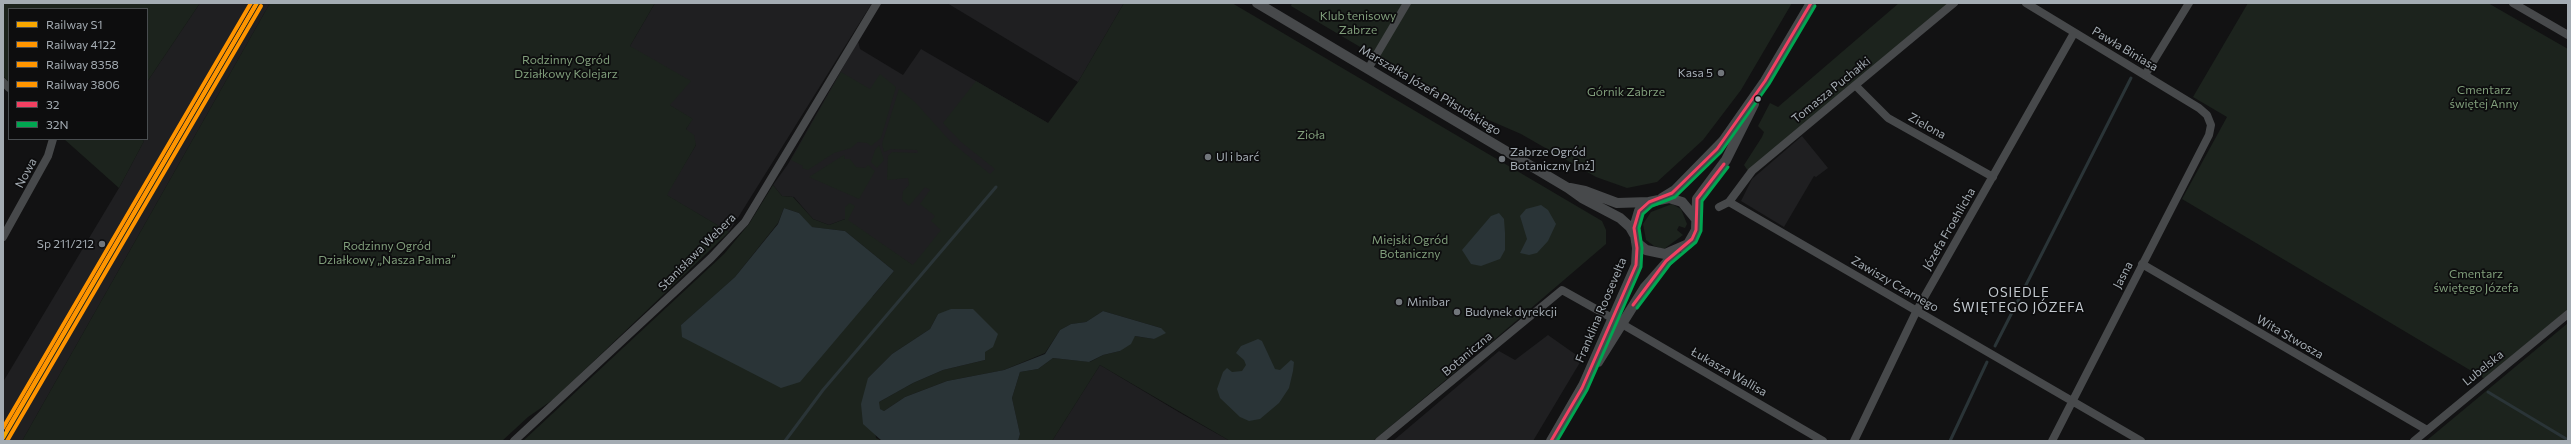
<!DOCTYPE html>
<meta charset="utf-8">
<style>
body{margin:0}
#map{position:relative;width:2571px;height:444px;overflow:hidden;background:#121213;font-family:Commissioner,sans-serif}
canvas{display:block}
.frame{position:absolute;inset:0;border:4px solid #a4acb3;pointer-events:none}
.legend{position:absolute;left:8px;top:8px;width:140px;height:132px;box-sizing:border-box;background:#0d0d0e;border:1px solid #494d50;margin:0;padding:5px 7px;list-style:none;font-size:12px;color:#a4acb3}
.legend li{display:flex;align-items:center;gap:8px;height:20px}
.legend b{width:20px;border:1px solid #494d50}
</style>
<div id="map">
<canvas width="2571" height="444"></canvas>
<div class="frame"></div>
<ul class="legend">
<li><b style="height:5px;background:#f7a600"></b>Railway S1</li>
<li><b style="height:5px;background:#ff9500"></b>Railway 4122</li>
<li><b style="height:5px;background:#ff9500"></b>Railway 8358</li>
<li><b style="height:5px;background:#ff9500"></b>Railway 3806</li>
<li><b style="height:5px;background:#f24062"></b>32</li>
<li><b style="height:5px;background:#00a651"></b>32N</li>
</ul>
</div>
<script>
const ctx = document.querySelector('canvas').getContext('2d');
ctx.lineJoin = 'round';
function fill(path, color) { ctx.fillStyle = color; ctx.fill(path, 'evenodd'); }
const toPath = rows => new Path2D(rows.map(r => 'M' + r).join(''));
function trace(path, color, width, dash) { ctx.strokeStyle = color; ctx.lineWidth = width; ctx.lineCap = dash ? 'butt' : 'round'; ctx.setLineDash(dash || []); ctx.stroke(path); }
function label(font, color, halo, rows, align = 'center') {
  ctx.font = font + ' Commissioner,sans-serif'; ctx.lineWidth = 3.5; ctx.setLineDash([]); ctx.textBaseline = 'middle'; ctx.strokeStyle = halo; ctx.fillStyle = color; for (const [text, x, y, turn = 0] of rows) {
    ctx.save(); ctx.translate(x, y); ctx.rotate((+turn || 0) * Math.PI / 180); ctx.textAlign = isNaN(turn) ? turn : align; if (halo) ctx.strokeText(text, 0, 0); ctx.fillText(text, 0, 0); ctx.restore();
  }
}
const built = toPath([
 [200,3,270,3,22,441,3,441,3,382,119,188,144,141,141,139,147,139,147,82],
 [655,3,872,3,729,232,666,195,696,145,686,129,692,119,669,105,630,46],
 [947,3,1124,3,1078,82],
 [858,41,860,49,903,75,921,49,1048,123,915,267,845,219,829,225,813,219,794,197,782,196,773,185,788,164],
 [1802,136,1828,168,1816,177,1814,176,1784,227,1741,201,1752,179],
 [1548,335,1582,359,1533,441,1393,441,1499,351,1515,360],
 [1100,365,1182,414,1230,441,1052,441]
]);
const green = toPath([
 [3,3,200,3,147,82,147,9,9,9,9,82,3,76],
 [270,3,655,3,630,46,691,81,670,105,693,119,686,129,694,135,696,145,667,195,729,232,554,399,528,417,502,441,22,441],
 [1124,3,1232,3,1602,221,1606,230,1606,244,1488,345,1476,346,1472,349,1467,362,1373,441,1230,441,1100,365,1052,441,1018,441,1020,434,1012,398,1020,372,1038,369,1053,358,1090,362,1103,355,1120,351,1135,336,1154,339,1161,328,1103,311,1086,322,1071,324,1060,330,1045,353,1004,370,947,381,905,397,884,411,879,409,879,402,913,383,943,370,985,360,938,314,930,329,892,354,868,378,876,438,882,441,523,441,724,254,749,224,773,185,782,196,793,197,813,219,829,225,845,219,845,207,850,203,855,206,848,220,913,265,941,230,931,221,935,216,920,204,930,190,925,187,909,206,902,200,903,191,909,185,908,178,887,180,888,156,892,152,918,153,917,150,891,149,884,152,882,144,899,89,915,102,950,141,990,174,995,169,961,142,943,123,976,81,1048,123,1078,82],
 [784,208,799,213,811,227,845,231,894,271,873,296,681,325,735,277,778,223],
 [1292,3,1792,3,1741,90,1703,140,1657,182,1627,188,1596,177,1521,134,1468,111,1291,6],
 [1899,3,1949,3,1748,171,1744,165,1762,137,1764,132,1758,126,1770,103,1778,107],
 [2248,3,2488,3,2568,49,2568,309,2485,379,2182,199,2227,117,2193,97],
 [841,72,870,89,880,74,896,87,881,138,871,146,867,143,858,142,851,148,834,153,808,170,802,168,803,166,791,160],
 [64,139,141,139,144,141,119,188],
 [879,145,884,160,877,168,871,162,875,150],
 [844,155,845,159,850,159,856,167,865,168,868,165,875,171,859,199,809,177],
 [1672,204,1681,209,1687,224,1685,228,1679,226,1677,230,1683,235,1664,249,1654,246,1646,240,1643,224,1651,212],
 [2568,323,2568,441,2426,441]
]);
const water = toPath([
 [1541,205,1548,210,1556,224,1548,241,1537,253,1529,255,1520,253,1527,239,1520,216,1526,209],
 [784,208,799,213,812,227,845,231,894,271,800,382,781,388,682,337,681,325,735,277,778,224],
 [1499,213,1504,219,1505,233,1505,250,1500,259,1481,266,1471,264,1462,250,1491,216],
 [951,309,973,309,998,334,993,347,985,352,985,360,943,370,913,383,879,402,880,409,884,411,905,397,947,381,1004,370,1045,354,1060,330,1071,324,1086,322,1103,311,1161,328,1166,333,1154,339,1135,336,1131,344,1120,351,1103,355,1089,362,1053,358,1038,369,1020,372,1012,398,1020,434,1018,441,882,441,863,424,861,404,868,378,892,354,930,329,938,314],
 [1258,339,1262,341,1275,369,1280,370,1291,360,1294,362,1293,371,1289,388,1279,403,1260,419,1249,421,1240,417,1220,398,1217,389,1223,372,1227,368,1232,372,1242,371,1246,365,1244,360,1236,353,1241,346]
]);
const stream = toPath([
 [1995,346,2131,78],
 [2488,392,2568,440],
 [785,441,823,390,996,187],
 [1950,441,1987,362]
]);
const minor = toPath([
 [2026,3,2199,108,2207,115,2211,125,2209,135,2052,441],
 [2513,3,2568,35],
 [1368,69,1407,3],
 [2145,75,2189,3],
 [3,82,9,88],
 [1856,86,1888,118,1993,177],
 [1729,202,1752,171,1954,3],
 [1719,207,1729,202,2141,441],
 [3,237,48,156,53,139],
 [2142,264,2427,430],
 [1622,324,1823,441],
 [514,441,711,258,745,222,877,3],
 [1379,441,1562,290,1612,318],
 [1854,441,1917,310,2074,33],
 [2414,441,2568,314]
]);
const tertiary = toPath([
 [1257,3,1568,188,1582,198,1620,218,1630,227,1634,234],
 [1570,188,1585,191,1617,203,1649,202],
 [1662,198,1675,190,1723,141,1765,81,1811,3],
 [1636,242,1646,250,1665,254,1688,244,1696,230,1697,199,1726,160,1754,104],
 [1598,362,1645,287,1675,253],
 [1582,388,1636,265,1637,248,1634,228,1639,211,1649,202,1669,198,1682,202,1696,219],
 [1551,441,1585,382]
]);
const bus1 = toPath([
 [1633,305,1666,261,1692,239,1696,230,1697,199,1724,164],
 [1551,441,1582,388,1636,265,1637,248,1634,228,1639,211,1649,202,1672,193,1717,149,1765,81,1811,3]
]);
const bus2 = toPath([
 [1637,308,1670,264,1696,242,1701,231,1702,201,1728,167],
 [1557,441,1587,390,1641,267,1642,248,1639,228,1643,214,1652,206,1675,197,1721,152,1769,84,1815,6]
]);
const rail1 = toPath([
 [3,438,257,3]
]);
const rail2 = toPath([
 [7,441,261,6]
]);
const rail3 = toPath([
 [3,428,251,3]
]);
const rail4 = toPath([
 [7,430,255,6]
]);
const markers = [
 [1721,73,4,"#71767b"],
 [1758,99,3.5,"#a4acb3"],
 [1208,157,4,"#71767b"],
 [1502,159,4,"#71767b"],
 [102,244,4,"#71767b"],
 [1399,302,4,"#71767b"],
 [1457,312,4,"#71767b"]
];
const parkNames = [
 ["Klub tenisowy",1358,16],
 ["Zabrze",1358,30],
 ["Rodzinny Ogród",566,60],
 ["Działkowy Kolejarz",566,74],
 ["Cmentarz",2484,90],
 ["świętej Anny",2484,104],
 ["Górnik Zabrze",1626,92],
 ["Zioła",1311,135],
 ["Miejski Ogród",1410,240],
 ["Botaniczny",1410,254],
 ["Rodzinny Ogród",387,246],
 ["Działkowy „Nasza Palma”",387,260],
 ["Cmentarz",2476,274],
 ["świętego Józefa",2476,288]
];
const streetNames = [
 ["Pawła Biniasa",2125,49,31],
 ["Marszałka Józefa Piłsudskiego",1430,90,31],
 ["Tomasza Puchałki",1831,90,-39],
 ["Zielona",1927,126,29],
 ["Nowa",26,173,-62],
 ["Józefa Froehlicha",1949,229,-60],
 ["Stanisława Webera",697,252,-45],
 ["Jasna",2123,275,-63],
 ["Zawiszy Czarnego",1895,284,30],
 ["Franklina Roosevelta",1601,310,-67],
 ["Wita Stwosza",2290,337,30],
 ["Botaniczna",1467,354,-40],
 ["Lubelska",2483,368,-39],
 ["Łukasza Wallisa",1729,372,30]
];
const poiNames = [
 ["Kasa 5",1713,73,"right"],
 ["Zabrze Ogród",1510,152],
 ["Botaniczny [nż]",1510,166],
 ["Ul i barć",1216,157],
 ["Sp 211/212",94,244,"right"],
 ["Minibar",1407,302],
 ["Budynek dyrekcji",1465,312]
];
const neighbourhoodNames = [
 ["OSIEDLE",2019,293],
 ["ŚWIĘTEGO JÓZEFA",2019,308]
];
fill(built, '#1f1f21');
fill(green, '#1c231d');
fill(water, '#2a3437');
trace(stream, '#2a3437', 3);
trace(minor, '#47494b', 8);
trace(tertiary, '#47494b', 10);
trace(bus1, '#f24062', 3);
trace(bus2, '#00a651', 3);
trace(rail1, '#f7a600', 4);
trace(rail2, '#ff9500', 4);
trace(rail3, '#ff9500', 4);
trace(rail4, '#ff9500', 4);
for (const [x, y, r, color] of markers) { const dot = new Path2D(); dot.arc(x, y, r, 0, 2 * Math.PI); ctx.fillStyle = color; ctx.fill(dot); trace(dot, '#0d0d0e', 1.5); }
label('12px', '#809e7b', '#0d0d0e', parkNames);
label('12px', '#a4acb3', '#0d0d0e', streetNames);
label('12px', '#a4acb3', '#0d0d0e', poiNames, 'left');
ctx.letterSpacing = '1px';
label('13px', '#c4cad0', '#0d0d0e', neighbourhoodNames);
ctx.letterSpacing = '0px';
</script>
